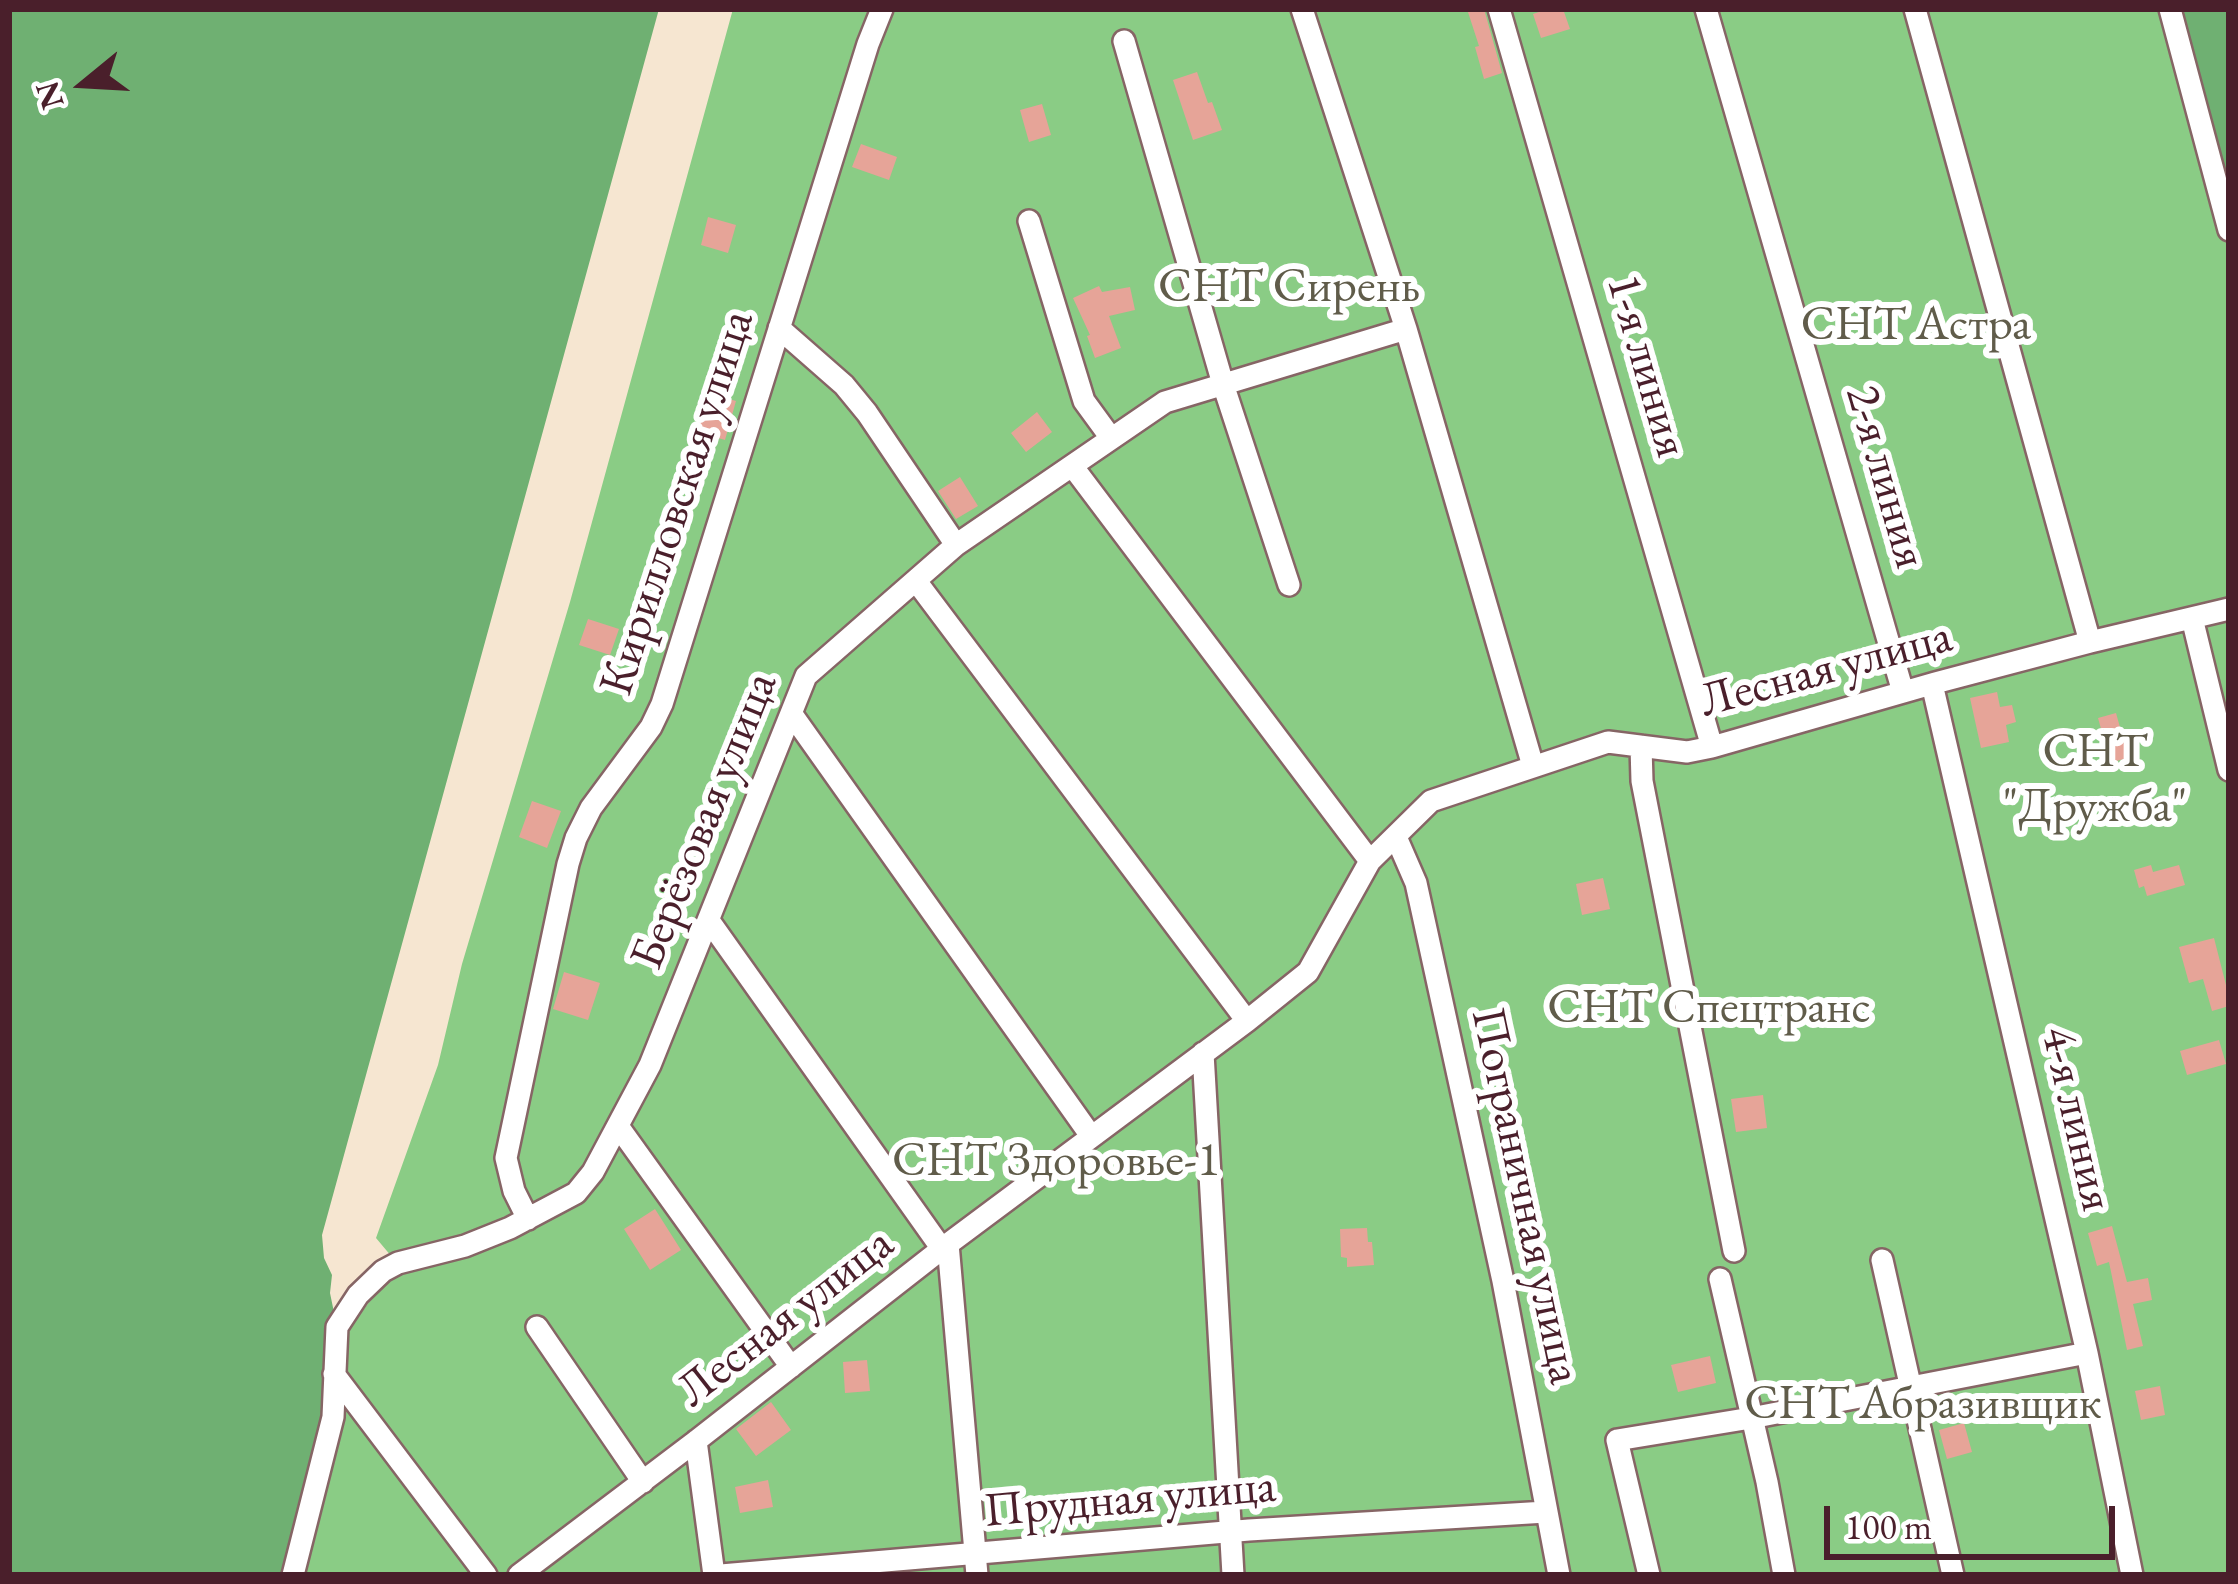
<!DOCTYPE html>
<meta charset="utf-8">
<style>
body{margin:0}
#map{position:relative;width:2238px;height:1584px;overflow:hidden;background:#f6e6d1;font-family:"EB Garamond",serif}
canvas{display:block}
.frame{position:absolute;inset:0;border:12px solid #4a1f2b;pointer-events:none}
.north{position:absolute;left:24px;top:24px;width:120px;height:120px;-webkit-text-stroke:9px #fff;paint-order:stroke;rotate:252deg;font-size:33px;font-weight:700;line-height:48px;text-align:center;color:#4a1f2b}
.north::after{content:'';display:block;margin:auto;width:42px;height:54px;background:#4a1f2b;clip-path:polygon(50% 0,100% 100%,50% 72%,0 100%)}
.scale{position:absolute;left:1824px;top:1506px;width:291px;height:54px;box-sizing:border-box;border:6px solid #4a1f2b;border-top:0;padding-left:15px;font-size:36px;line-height:42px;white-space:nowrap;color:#4a1f2b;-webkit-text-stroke:9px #fff;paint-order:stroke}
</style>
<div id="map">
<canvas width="2238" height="1584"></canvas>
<div class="frame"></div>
<div class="north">N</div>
<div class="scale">100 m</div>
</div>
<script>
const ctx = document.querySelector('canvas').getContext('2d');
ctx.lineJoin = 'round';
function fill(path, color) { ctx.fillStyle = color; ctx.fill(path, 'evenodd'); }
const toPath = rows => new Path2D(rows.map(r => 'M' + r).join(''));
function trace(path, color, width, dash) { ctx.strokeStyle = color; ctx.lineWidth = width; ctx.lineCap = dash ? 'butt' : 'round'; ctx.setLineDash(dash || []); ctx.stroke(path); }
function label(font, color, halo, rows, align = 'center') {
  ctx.font = font + ' "EB Garamond",serif'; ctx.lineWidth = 12; ctx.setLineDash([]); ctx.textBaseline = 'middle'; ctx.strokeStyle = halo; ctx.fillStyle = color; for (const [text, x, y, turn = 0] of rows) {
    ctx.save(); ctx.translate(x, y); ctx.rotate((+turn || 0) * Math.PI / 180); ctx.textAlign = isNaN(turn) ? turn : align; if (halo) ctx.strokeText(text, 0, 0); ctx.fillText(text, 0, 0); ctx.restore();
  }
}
const green = toPath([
 [733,9,2170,9,2229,230,2229,1575,293,1575,336,1348,397,1263,376,1238,438,1065,462,964,570,602]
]);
const forest = toPath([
 [9,9,659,9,322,1235,324,1258,332,1275,330,1293,337,1327,334,1391,293,1575,9,1575],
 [2170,9,2229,9,2229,230]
]);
const building = toPath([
 [1467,9,1484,9,1502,73,1484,79,1475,47,1479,46],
 [1548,9,1563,9,1570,29,1541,38,1533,14],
 [1197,72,1208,103,1212,102,1222,130,1193,140,1173,80],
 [1042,104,1051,135,1029,142,1020,110],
 [861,144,897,157,889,180,852,167],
 [708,217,736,225,728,253,701,245],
 [1099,286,1102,292,1130,287,1135,310,1109,316,1121,348,1095,358,1087,336,1090,335,1073,298],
 [706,392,736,401,725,440,695,431],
 [1037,412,1052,432,1026,452,1011,433],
 [960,477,978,506,956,519,938,491],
 [588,619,619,629,610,655,579,645],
 [1997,692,2000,707,2012,705,2016,722,2006,725,2009,742,1981,748,1970,698],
 [2116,713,2123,738,2131,736,2136,756,2105,764,2100,745,2105,743,2098,718],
 [532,801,561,811,547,848,519,837],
 [2151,865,2153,872,2179,865,2185,885,2147,896,2144,886,2139,888,2134,870],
 [1603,878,1610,909,1582,915,1576,884],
 [2214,938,2226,985,2229,985,2229,1006,2212,1011,2203,979,2189,983,2179,947],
 [564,972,600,983,588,1020,553,1009],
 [2219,1040,2226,1064,2187,1075,2180,1051],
 [1763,1095,1767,1128,1736,1132,1731,1099],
 [655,1209,681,1250,650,1270,624,1229],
 [2112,1226,2127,1282,2148,1278,2152,1300,2133,1304,2143,1346,2127,1350,2109,1262,2097,1266,2088,1233],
 [1367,1228,1368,1242,1372,1242,1374,1265,1347,1267,1347,1258,1341,1257,1340,1229],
 [1710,1356,1716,1383,1678,1392,1671,1365],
 [867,1360,870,1391,845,1393,843,1362],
 [2160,1386,2165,1415,2141,1420,2135,1391],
 [771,1402,791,1430,756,1456,736,1429],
 [1964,1423,1972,1452,1947,1459,1939,1430],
 [768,1480,773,1507,740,1513,735,1487]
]);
const minor = toPath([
 [1302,9,1406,329,1533,766],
 [1499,9,1712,747],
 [1706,9,1903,692],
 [1915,9,2090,642],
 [2170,9,2229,230],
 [1124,41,1223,384,1289,585],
 [1029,221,1084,401,1111,438],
 [779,328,844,385,867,413,956,545],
 [1073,467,1370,861],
 [916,581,1247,1021],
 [2192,618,2229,770],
 [1932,684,2087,1353,2132,1575],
 [791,713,1091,1136],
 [1641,746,1642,781,1734,1251],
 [1396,837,1416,883,1503,1281,1559,1575],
 [710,922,942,1249],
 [1203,1053,1233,1575],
 [618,1126,791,1367],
 [528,1219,514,1191,506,1158,568,864,576,838,591,808,651,727,662,704,868,44,882,9],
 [948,1244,977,1575],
 [1882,1260,1953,1575],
 [1720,1279,1767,1482,1784,1575],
 [537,1327,643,1482],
 [334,1374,486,1575],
 [696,1441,714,1575],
 [293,1575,333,1417,337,1327,358,1295,383,1271,398,1263,465,1246,510,1228,576,1193,593,1172,650,1065,806,676,956,545,1165,402,1406,329],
 [519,1575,696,1441,948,1244,1247,1021,1308,972,1370,861,1431,801,1608,742,1687,752,1712,747,1935,683,2090,642,2229,609],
 [721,1575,1249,1530,1546,1512],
 [1649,1575,1617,1440,1751,1418,2087,1353]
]);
const parkNames = [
 ["СНТ Сирень",1289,288],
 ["СНТ Астра",1916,326],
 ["СНТ",2095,753],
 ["\"Дружба\"",2095,808],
 ["СНТ Спецтранс",1709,1009],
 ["СНТ Здоровье-1",1056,1162],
 ["СНТ Абразивщик",1923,1405]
];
const streetNames = [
 ["1-я линия",1646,366,74],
 ["2-я линия",1885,477,74],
 ["Кирилловская улица",678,503,-72],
 ["Лесная улица",1826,670,-15],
 ["Берёзовая улица",705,821,-68],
 ["4-я линия",2076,1119,77],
 ["Пограничная улица",1525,1196,78],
 ["Лесная улица",786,1318,-38],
 ["Прудная улица",1130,1500,-5]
];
fill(green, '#8acc85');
fill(forest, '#6fb072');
fill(building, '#e6a498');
trace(minor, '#866565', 26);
trace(minor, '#fff', 21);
label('48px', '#605c4a', '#fff', parkNames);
label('48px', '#4a1f2b', '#fff', streetNames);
</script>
